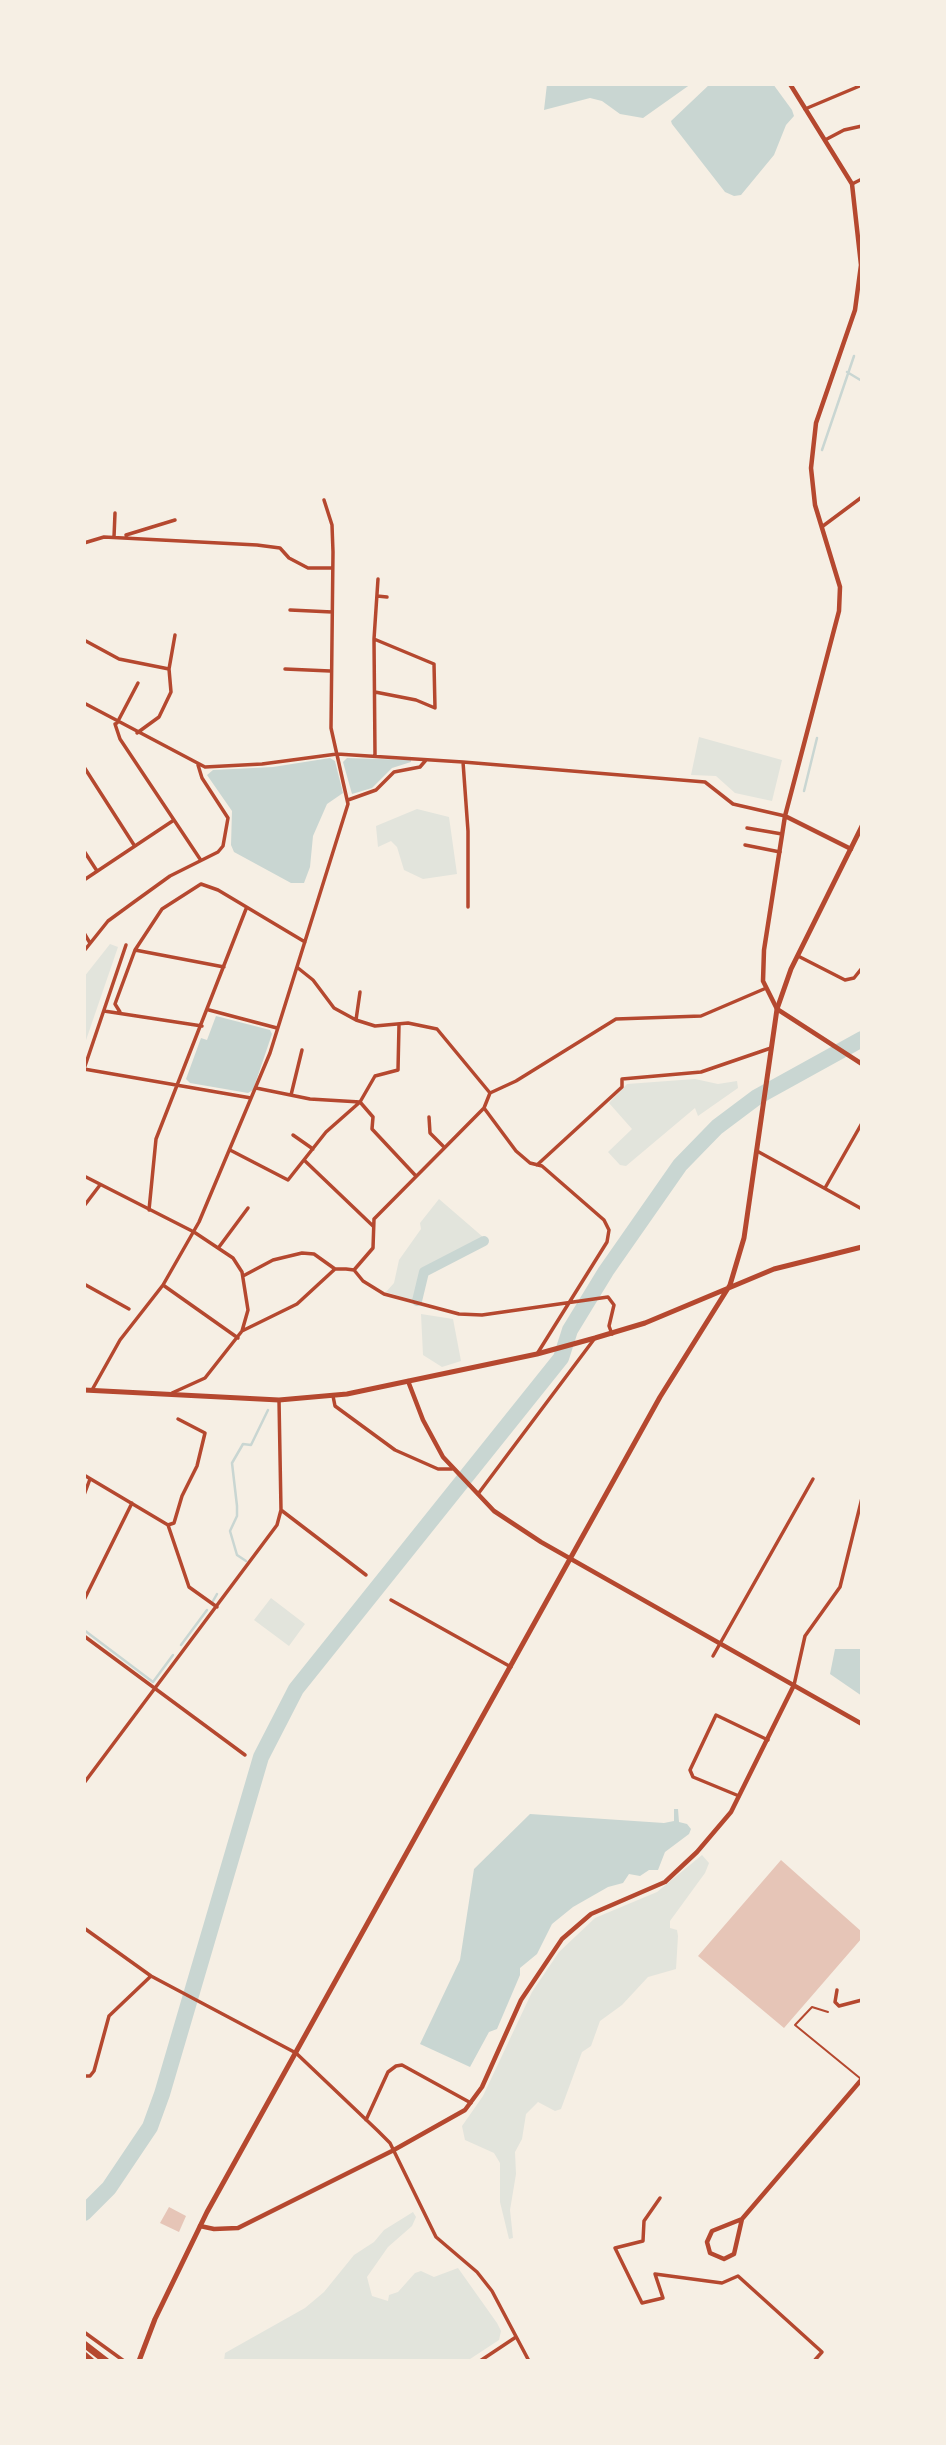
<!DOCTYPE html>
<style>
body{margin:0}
#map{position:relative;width:946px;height:2445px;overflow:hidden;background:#f6efe4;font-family:"Fira Sans Condensed",sans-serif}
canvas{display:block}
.frame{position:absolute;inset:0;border:86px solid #f6efe4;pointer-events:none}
</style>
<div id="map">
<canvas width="946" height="2445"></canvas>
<div class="frame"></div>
</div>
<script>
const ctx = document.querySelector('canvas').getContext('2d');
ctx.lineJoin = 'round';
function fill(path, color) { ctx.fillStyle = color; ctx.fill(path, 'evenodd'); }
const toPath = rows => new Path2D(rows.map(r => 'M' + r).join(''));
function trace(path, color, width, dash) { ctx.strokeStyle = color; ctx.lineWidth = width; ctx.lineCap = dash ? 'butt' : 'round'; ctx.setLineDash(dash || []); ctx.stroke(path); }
const green = toPath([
 [699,737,782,760,772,801,735,793,716,776,691,775],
 [417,809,449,817,457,874,423,879,404,870,397,847,391,841,378,847,376,826],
 [110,944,118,947,84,1046,84,977],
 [695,1079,718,1084,737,1081,738,1088,698,1116,695,1108,626,1166,620,1165,608,1152,632,1129,609,1103,627,1084],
 [439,1199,483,1237,424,1271,415,1301,386,1292,394,1283,399,1260,421,1229,420,1223],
 [421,1314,453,1319,461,1361,442,1367,423,1355],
 [271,1598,305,1624,289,1646,254,1620],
 [702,1855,709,1863,705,1873,670,1921,670,1928,677,1930,678,1936,676,1969,648,1977,622,2005,600,2021,591,2046,582,2052,561,2109,555,2111,538,2102,526,2114,522,2139,515,2152,516,2174,510,2210,513,2238,509,2239,500,2202,500,2163,494,2153,465,2140,462,2126,483,2096,532,1992,559,1952,595,1918,657,1892],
 [413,2212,416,2217,412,2226,388,2247,367,2277,372,2296,388,2301,389,2295,398,2292,415,2273,421,2271,434,2277,458,2268,497,2323,501,2331,499,2340,467,2361,224,2361,225,2353,305,2308,324,2292,354,2255,374,2242,384,2230]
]);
const water = toPath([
 [547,84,691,84,643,118,620,114,602,101,590,98,544,110],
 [710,84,773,84,792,110,794,116,786,125,774,155,741,195,734,196,725,192,672,124,671,121],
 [330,758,335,761,343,793,327,804,313,836,310,867,304,883,291,883,234,852,231,845,232,811,207,775,213,770,273,767],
 [347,758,411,760,411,762,392,768,372,788,352,794,343,762],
 [216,1016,270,1030,272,1034,253,1090,248,1093,190,1083,186,1079,201,1038,207,1040],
 [835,1649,862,1649,862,1696,830,1674],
 [674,1809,678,1809,679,1822,687,1824,691,1829,689,1834,665,1852,658,1870,649,1870,640,1876,629,1874,623,1883,608,1887,573,1907,552,1924,537,1954,520,1968,520,1975,497,2029,489,2032,470,2067,420,2044,460,1960,474,1869,530,1814,664,1823,674,1821]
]);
const stream = toPath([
 [847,372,862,381],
 [822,450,854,356],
 [804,791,817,738],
 [246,1561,237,1555,230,1531,237,1516,237,1506,232,1463,243,1444,251,1445,268,1410],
 [213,1601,217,1594],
 [84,1630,153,1682,173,1655],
 [181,1645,207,1610]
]);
const canal = toPath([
 [417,1301,424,1272,484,1241]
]);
const river = toPath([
 [84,2213,109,2188,150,2127,162,2094,261,1757,296,1689,561,1358,570,1330,606,1271,680,1165,717,1127,757,1097,862,1039]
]);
const building = toPath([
 [781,1860,862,1932,862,1938,784,2028,698,1956],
 [169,2207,186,2216,179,2232,160,2223]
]);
const service = toPath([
 [828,2012,812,2007,795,2025,861,2079]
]);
const minor = toPath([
 [805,109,862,85],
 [825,140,844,130,862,126],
 [852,184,862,179],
 [823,526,862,497],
 [126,535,175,520],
 [114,537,115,513],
 [84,543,104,537,257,545,280,548,289,558,308,568,331,568],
 [377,596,387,597],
 [290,610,332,612],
 [374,639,434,664,435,708,416,700,375,692],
 [84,640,119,659,169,669],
 [285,669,330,671],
 [84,703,205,767,262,764,337,754,463,762,705,782,733,804,785,816],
 [117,723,138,683],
 [115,724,120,739,200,859],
 [137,733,159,717,171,692,169,669,175,635],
 [375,755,374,639,378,579],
 [463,762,468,831,468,907],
 [84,767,134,845],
 [348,800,376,790,394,772,420,767,426,760],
 [747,828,782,834],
 [745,845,780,852],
 [84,851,97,871],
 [84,880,174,820],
 [84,933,90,943],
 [84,951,108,921,134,902,170,876,218,852,223,846,228,818,202,778,198,765],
 [798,956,845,980,854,978,862,968],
 [224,967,135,950,162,909,201,884,218,890,305,942],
 [298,968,313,980,334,1008,356,1020,375,1026,408,1023,437,1029,490,1093],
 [209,1010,277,1028],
 [104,1011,202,1026],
 [120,1012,115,1004,135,950],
 [356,1020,360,992],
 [84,1069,251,1098],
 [84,1069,126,945],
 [256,1088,310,1099,360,1102,373,1117,372,1129,415,1175],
 [490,1093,516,1081,616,1019,701,1016,764,989],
 [291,1095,302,1050],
 [484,1108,516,1151,530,1163,542,1166,604,1220,609,1230,607,1242,537,1354],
 [429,1117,430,1133,443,1146],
 [293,1135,313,1149],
 [230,1150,288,1180,326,1132,360,1102,375,1076,398,1070,399,1025],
 [757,1151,862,1209],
 [304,1160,373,1226],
 [537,1165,622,1087,622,1079,701,1072,771,1048],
 [84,1176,194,1232,233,1258,242,1272,248,1310,242,1331,205,1378,172,1393],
 [825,1188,862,1123],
 [84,1206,100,1185],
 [149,1210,156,1139,246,909],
 [219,1247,248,1208],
 [354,1270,373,1248,374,1219,484,1108,490,1093],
 [243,1276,273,1260,302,1253,314,1254,335,1269],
 [84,1284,129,1309],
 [163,1285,238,1338],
 [242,1331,297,1304,335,1269,346,1269,354,1270,363,1281,384,1294,459,1314,482,1315,608,1297,614,1305,609,1326,612,1334],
 [92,1390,120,1340,163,1285,199,1222,270,1053,348,804,331,728,333,552,332,525,324,500],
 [333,1396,335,1406,395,1450,438,1469,452,1469],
 [84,1475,168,1525,189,1587,217,1607],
 [478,1494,595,1338],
 [84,1495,90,1479],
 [281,1510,366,1575],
 [168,1525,174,1523,182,1496,197,1466,205,1433,178,1419],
 [84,1600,132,1503],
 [391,1600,511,1667],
 [84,1636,245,1755],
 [713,1656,813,1479],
 [794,1685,805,1636,840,1587,862,1498],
 [84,1783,277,1525,281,1510,279,1400],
 [739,1796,693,1777,690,1770,716,1715,768,1740],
 [84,1928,151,1976,296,2053,378,2131,390,2143,436,2237,477,2272,492,2291,529,2361],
 [837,1990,835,2002,839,2006,862,2000],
 [84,2076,90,2076,94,2071,109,2016,151,1976],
 [366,2120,388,2072,396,2066,402,2065,471,2103],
 [660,2198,644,2221,643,2241,615,2248,642,2303,663,2298,655,2274,722,2283,738,2276,822,2352,814,2361],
 [84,2332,124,2361],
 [480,2361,516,2337]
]);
const tertiary = toPath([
 [790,84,852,184,861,265,855,310,816,423,811,468,815,505,840,587,839,611,785,816,764,950,763,981,777,1009,862,1064],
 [785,816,851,849],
 [408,1381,423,1420,443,1457,494,1511,541,1542,862,1724],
 [742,2219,734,2254,724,2259,710,2253,707,2242,712,2231,742,2219,862,2079],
 [200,2226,214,2229,238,2228,392,2151,465,2110,482,2087,521,2000,562,1939,591,1914,665,1882,697,1852,731,1812,794,1685]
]);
const secondary = toPath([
 [84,1390,279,1400,347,1394,537,1354,595,1338,645,1323,774,1269,862,1247],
 [139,2361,155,2319,207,2212,660,1397,730,1285,744,1238,777,1009,791,969,862,826]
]);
const motorway = toPath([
 [84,2344,106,2361],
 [84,2355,91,2361]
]);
fill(green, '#e2e4dc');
fill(water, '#c9d6d2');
trace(stream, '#c9d6d2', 2.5);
trace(canal, '#c9d6d2', 10);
trace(river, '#c9d6d2', 16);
fill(building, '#e6c5b7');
trace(service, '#b5482f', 2);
trace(minor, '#b5482f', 3.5);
trace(tertiary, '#b5482f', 4.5);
trace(secondary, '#b5482f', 5);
trace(motorway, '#b5482f', 7);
</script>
